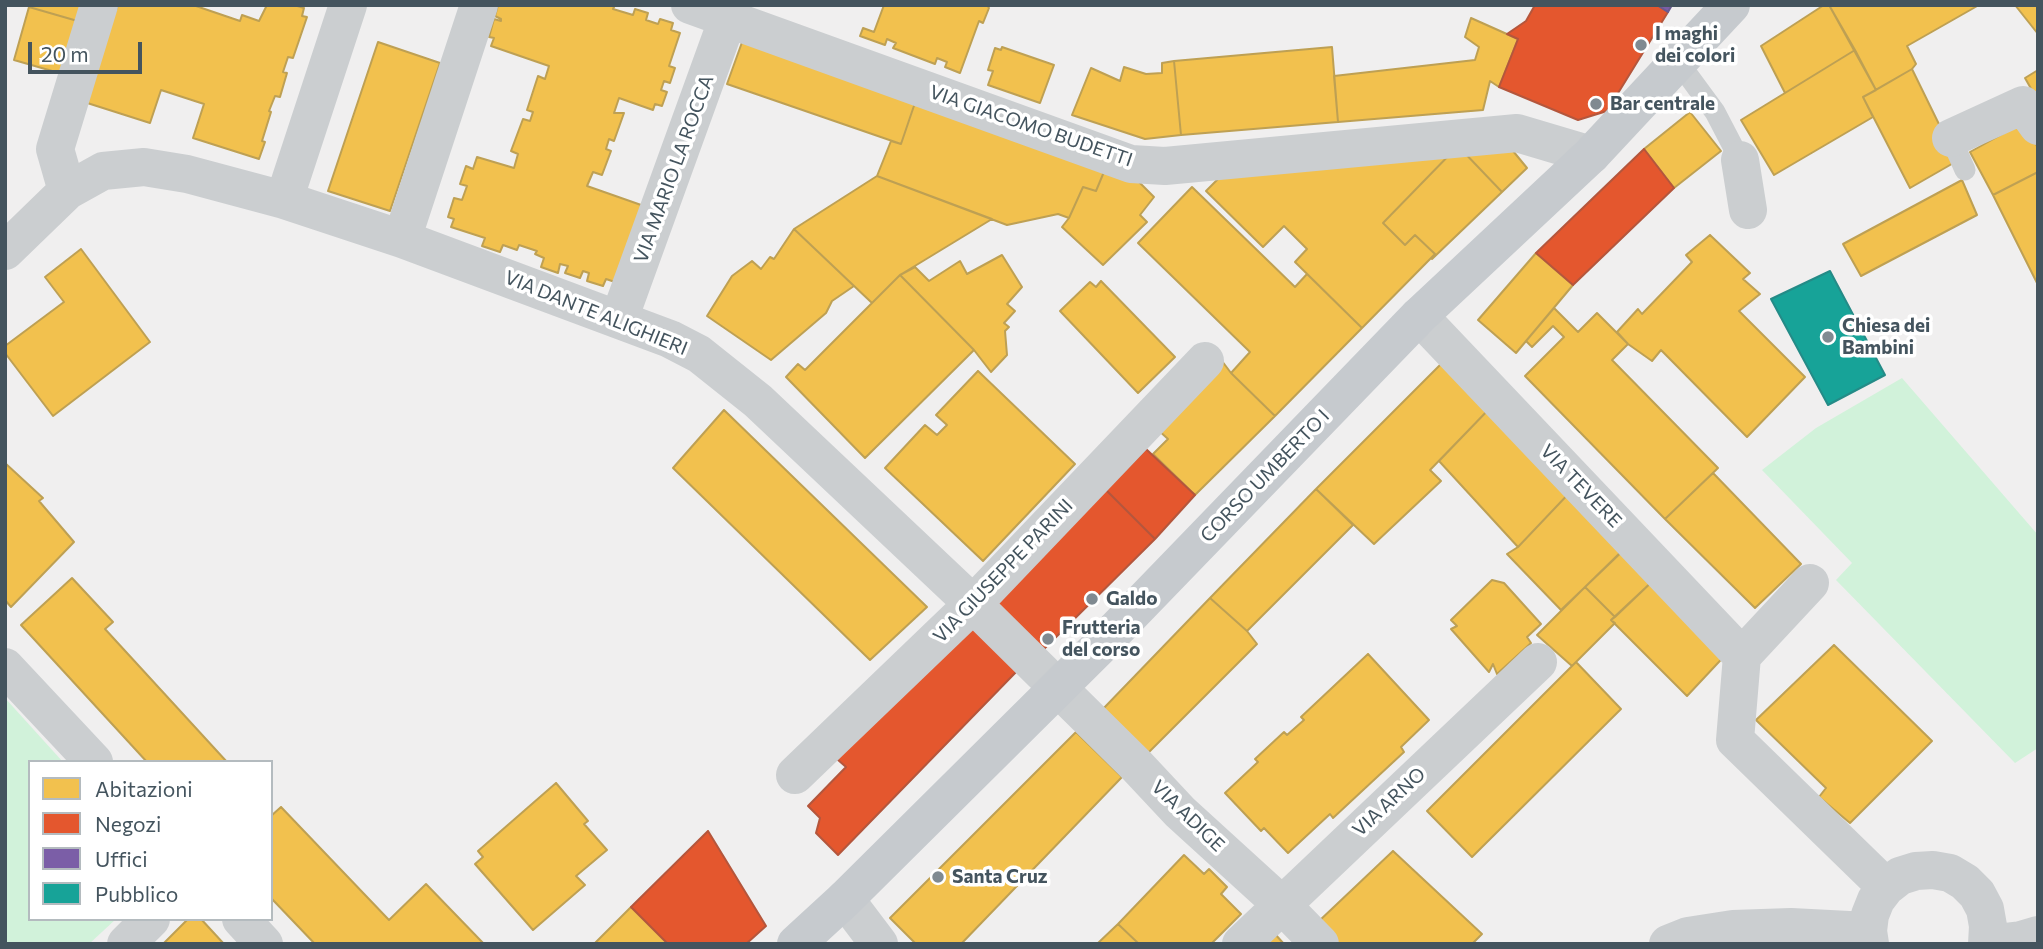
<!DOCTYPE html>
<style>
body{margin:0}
#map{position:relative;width:2043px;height:949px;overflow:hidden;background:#f0efef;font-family:Commissioner,sans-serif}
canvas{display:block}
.frame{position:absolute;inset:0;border:7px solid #44545e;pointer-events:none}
.legend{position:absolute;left:28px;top:760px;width:245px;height:161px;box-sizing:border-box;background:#fff;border:2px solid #b4bbbf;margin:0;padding:9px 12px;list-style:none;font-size:21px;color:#44545e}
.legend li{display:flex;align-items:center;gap:14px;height:35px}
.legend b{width:35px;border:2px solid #b4bbbf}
.scale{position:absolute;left:28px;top:42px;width:114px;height:32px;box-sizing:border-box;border:4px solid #44545e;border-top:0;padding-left:9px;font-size:21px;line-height:24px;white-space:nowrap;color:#44545e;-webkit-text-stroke:5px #fff;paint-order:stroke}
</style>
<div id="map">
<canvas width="2043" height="949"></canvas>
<div class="frame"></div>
<ul class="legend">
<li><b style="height:19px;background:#f2c14e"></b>Abitazioni</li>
<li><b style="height:19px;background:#e4572e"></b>Negozi</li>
<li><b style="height:19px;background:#7b5ea7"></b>Uffici</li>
<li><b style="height:19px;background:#17a398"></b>Pubblico</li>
</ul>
<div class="scale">20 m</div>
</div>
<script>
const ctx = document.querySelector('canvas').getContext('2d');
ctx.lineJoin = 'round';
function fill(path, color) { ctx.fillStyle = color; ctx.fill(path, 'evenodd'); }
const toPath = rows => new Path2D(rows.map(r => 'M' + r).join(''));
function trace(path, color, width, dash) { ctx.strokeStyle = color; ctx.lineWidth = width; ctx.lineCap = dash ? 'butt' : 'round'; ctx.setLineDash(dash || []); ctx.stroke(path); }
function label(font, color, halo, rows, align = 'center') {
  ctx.font = font + ' Commissioner,sans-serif'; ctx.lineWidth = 7; ctx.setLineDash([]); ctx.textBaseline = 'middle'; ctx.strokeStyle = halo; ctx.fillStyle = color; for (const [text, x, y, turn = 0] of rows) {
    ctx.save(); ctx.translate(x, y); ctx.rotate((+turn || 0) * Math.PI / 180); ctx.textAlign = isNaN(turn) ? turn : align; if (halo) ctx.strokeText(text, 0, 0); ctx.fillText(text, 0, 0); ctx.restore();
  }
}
const green = toPath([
 [1902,378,2038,535,2038,748,2015,763,1836,580,1852,563,1762,470,1816,428],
 [5,698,63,762,30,762,30,919,116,919,89,944,5,944]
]);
const homes = toPath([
 [30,5,86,5,81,22,29,7,30,5],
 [118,5,193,5,240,21,242,15,259,21,267,5,294,5,304,8,302,16,307,17,293,58,288,57,283,72,287,73,280,97,275,96,269,111,271,112,262,141,265,142,259,159,193,138,204,104,161,90,150,123,81,101,118,5],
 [498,5,615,5,613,9,633,15,635,9,648,13,646,20,658,24,660,19,673,23,671,30,680,33,669,66,675,68,670,83,664,81,661,90,667,92,662,106,655,104,653,110,619,98,614,113,624,113,614,141,609,139,606,149,611,151,602,175,593,172,587,186,644,206,618,283,606,279,603,286,587,281,589,273,583,271,580,278,565,273,568,266,560,264,558,273,541,267,544,258,535,254,537,251,519,245,517,250,503,245,500,252,482,246,485,238,451,227,454,219,448,217,454,198,462,200,467,186,460,184,466,166,473,169,477,157,514,168,518,154,511,151,523,119,530,121,533,112,527,110,538,76,545,79,549,66,491,46,494,38,489,37,494,19,501,21,501,19,495,16,498,5],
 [884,5,987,5,989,8,983,23,979,21,960,73,945,67,947,62,937,58,935,64,893,48,896,43,887,39,885,45,860,36,863,28,874,32,884,5],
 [1824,5,1829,5,1855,50,1785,93,1761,46,1824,5],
 [1829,5,1979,5,1907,46,1916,64,1912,69,1876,90,1829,5],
 [2015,5,2038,5,2038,34,2015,5],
 [29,7,81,22,66,75,14,60,29,7],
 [1471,18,1518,39,1499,87,1490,81,1483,110,1338,122,1334,76,1475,60,1479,47,1465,37,1471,18],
 [745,34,918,94,901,144,727,84,745,34],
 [378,42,440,63,390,211,328,191,378,42],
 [1002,47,1054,65,1040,103,988,85,993,71,988,70,995,48,1001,50,1002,47],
 [1332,47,1338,122,1181,135,1174,61,1332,47],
 [1855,50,1876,90,1863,97,1873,117,1774,175,1741,120,1855,50],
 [1174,61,1181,135,1145,139,1072,115,1091,68,1120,81,1124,67,1146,74,1162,73,1162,63,1174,61],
 [1912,69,1957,161,1910,188,1863,97,1912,69],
 [2038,70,2038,101,2025,78,2038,70],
 [918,94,1106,167,1096,191,1083,187,1069,218,1058,214,1007,225,877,176,891,141,901,144,918,94],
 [1690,112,1721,151,1674,188,1644,149,1690,112],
 [2024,122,2038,148,2038,172,1993,195,1970,152,2024,122],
 [1504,140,1527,168,1502,192,1458,146,1504,140],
 [1458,146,1502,192,1432,259,1435,254,1415,235,1405,245,1383,223,1458,146],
 [1458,146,1383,223,1405,245,1415,235,1435,254,1362,328,1295,262,1307,249,1284,226,1263,247,1206,191,1225,172,1458,146],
 [1106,167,1131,174,1154,197,1140,215,1147,222,1103,265,1062,227,1069,218,1083,187,1096,191,1106,167],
 [2038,172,2038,285,1993,195,2038,172],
 [877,176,992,219,900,275,872,303,794,229,877,176],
 [1962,180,1977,215,1861,276,1843,244,1962,180],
 [1192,187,1295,287,1307,274,1362,328,1275,416,1231,373,1250,352,1138,243,1192,187],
 [794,229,854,286,832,301,826,313,771,360,707,316,732,276,752,261,761,269,770,257,774,259,794,229],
 [1710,235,1750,273,1743,279,1760,294,1739,311,1805,377,1747,437,1661,350,1652,361,1628,344,1617,332,1638,309,1642,314,1692,262,1686,255,1710,235],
 [81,249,150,342,53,416,5,353,5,346,64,302,45,277,81,249],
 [1536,253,1573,285,1516,353,1478,320,1536,253],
 [1002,255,1022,287,1007,304,1015,311,1004,323,1009,327,1005,331,1007,355,991,372,974,350,900,275,915,267,929,281,960,261,967,274,1002,255],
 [900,275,974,350,865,458,786,377,798,364,805,370,900,275],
 [1101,281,1175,357,1138,393,1060,311,1090,282,1096,287,1101,281],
 [1554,308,1578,332,1597,313,1628,344,1612,360,1718,468,1665,519,1525,376,1564,337,1553,326,1532,347,1526,341,1554,308],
 [1222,361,1231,373,1275,416,1195,495,1153,454,1168,439,1156,428,1222,361],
 [1444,361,1491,407,1430,470,1441,481,1374,544,1316,489,1444,361],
 [978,371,1075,464,983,561,885,468,925,425,937,435,947,425,936,415,978,371],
 [1491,407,1574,488,1518,547,1439,461,1491,407],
 [724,410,927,607,870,660,673,468,724,410],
 [5,463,43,498,39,501,74,542,11,607,5,600,5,463],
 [1713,473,1801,564,1755,608,1665,519,1713,473],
 [1574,488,1629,545,1561,610,1507,554,1518,547,1574,488],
 [1316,489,1353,525,1247,631,1210,598,1316,489],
 [1625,548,1657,577,1615,617,1585,587,1625,548],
 [1657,577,1731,649,1687,696,1611,620,1657,577],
 [72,578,113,622,105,629,227,762,147,762,21,625,72,578],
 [1492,580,1504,583,1541,624,1527,637,1531,643,1497,674,1493,664,1489,672,1451,629,1457,626,1451,620,1492,580],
 [1585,587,1615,617,1611,620,1615,623,1572,666,1537,635,1585,587],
 [1210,598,1247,631,1257,644,1146,755,1101,711,1210,598],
 [1834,645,1932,741,1850,823,1819,797,1826,788,1756,720,1834,645],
 [1368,654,1429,720,1401,747,1404,752,1333,818,1330,814,1288,853,1264,828,1261,831,1225,793,1258,762,1255,759,1284,732,1287,735,1304,720,1301,717,1368,654],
 [1576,662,1621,709,1472,857,1427,811,1576,662],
 [1076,732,1122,777,961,944,916,944,890,918,1076,732],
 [556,783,588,821,584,824,607,850,576,876,585,885,533,930,475,864,483,857,478,851,556,783],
 [281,807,389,920,426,884,484,944,315,944,271,898,271,816,281,807],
 [1393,851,1482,934,1472,944,1339,944,1318,922,1393,851],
 [1184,855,1204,874,1209,869,1227,887,1221,894,1241,914,1211,944,1139,944,1118,924,1184,855],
 [631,907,668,944,594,944,631,907],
 [188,919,201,919,224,944,163,944,188,919],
 [1118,924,1139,944,1097,944,1118,924],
 [1275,934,1284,944,1265,944,1275,934]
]);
const shops = toPath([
 [1535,5,1657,5,1668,12,1607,111,1578,120,1499,87,1518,39,1507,34,1526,21,1535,5],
 [1644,149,1674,188,1573,285,1536,253,1644,149],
 [1146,449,1195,495,1155,539,1106,490,1146,449],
 [1106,490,1155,539,1042,651,994,601,1106,490],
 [970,622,1018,670,838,855,816,833,820,818,808,806,846,767,837,759,970,622],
 [708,831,766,926,746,944,668,944,631,907,708,831]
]);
const offices = toPath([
 [1657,5,1672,5,1668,12,1657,5]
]);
const public = toPath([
 [1830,271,1885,375,1828,405,1771,299,1830,271]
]);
const lane = toPath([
 [1679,63,1715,112,1740,160],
 [1951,138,1965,170]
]);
const street = toPath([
 [690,5,1131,164,1165,166,1517,133,1591,155],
 [1951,138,2023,105,2038,126],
 [1740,160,1748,210],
 [67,191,55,149,99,5],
 [284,200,348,5],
 [402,239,479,5],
 [5,251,67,191,103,171,144,167,187,174,284,200,402,239,670,339,699,354,758,401,973,604,1136,765,1180,812,1281,904,1320,944],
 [1419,316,1742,656],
 [619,319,728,18],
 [1810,583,1742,656,1735,740,1886,887],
 [5,667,94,762],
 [795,775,973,604,1205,361],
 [845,899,879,944],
 [241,919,264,944],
 [126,944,151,919],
 [1241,944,1538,662],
 [1668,944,1688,936,1733,929,1791,927,1868,931],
 [1870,944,1868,931,1870,915,1876,900,1886,887,1900,876,1916,871,1933,870,1950,873,1965,882,1977,894,1985,909,1988,926,1987,944],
 [1987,944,2021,940,2038,935]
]);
const primary = toPath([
 [796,944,845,899,1099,647,1419,316,1591,155,1731,5]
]);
const markers = [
 [1641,45,7,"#808a91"],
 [1596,104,7,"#808a91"],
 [1828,337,7,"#808a91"],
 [1092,599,7,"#808a91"],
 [1048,639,7,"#808a91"],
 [938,877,7,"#808a91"]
];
const poiNames = [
 ["I maghi",1655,34],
 ["dei colori",1655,56],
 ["Bar centrale",1610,104],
 ["Chiesa dei",1842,326],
 ["Bambini",1842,348],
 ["Galdo",1106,599],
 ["Frutteria",1062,628],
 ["del corso",1062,650],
 ["Santa Cruz",952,877]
];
const streetNames = [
 ["VIA GIACOMO BUDETTI",1031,126,19],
 ["VIA MARIO LA ROCCA",674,169,-70],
 ["VIA DANTE ALIGHIERI",596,313,22],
 ["CORSO UMBERTO I",1265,476,-46],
 ["VIA TEVERE",1581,486,46],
 ["VIA GIUSEPPE PARINI",1003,571,-46],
 ["VIA ARNO",1389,802,-43],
 ["VIA ADIGE",1188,816,44]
];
fill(green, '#d1f2da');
fill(homes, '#f2c14e');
trace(homes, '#bea053', 2);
fill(shops, '#e4572e');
trace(shops, '#b4563c', 2);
fill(offices, '#7b5ea7');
trace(offices, '#6a5b91', 2);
fill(public, '#17a398');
trace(public, '#248b87', 2);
trace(lane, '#cbced0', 21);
trace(street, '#cbced0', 38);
trace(primary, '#c6cace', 38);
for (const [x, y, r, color] of markers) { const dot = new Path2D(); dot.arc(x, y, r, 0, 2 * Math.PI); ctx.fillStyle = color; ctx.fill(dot); trace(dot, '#fff', 2.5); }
label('bold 19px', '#44545e', '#fff', poiNames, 'left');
label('19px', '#44545e', '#fff', streetNames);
</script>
